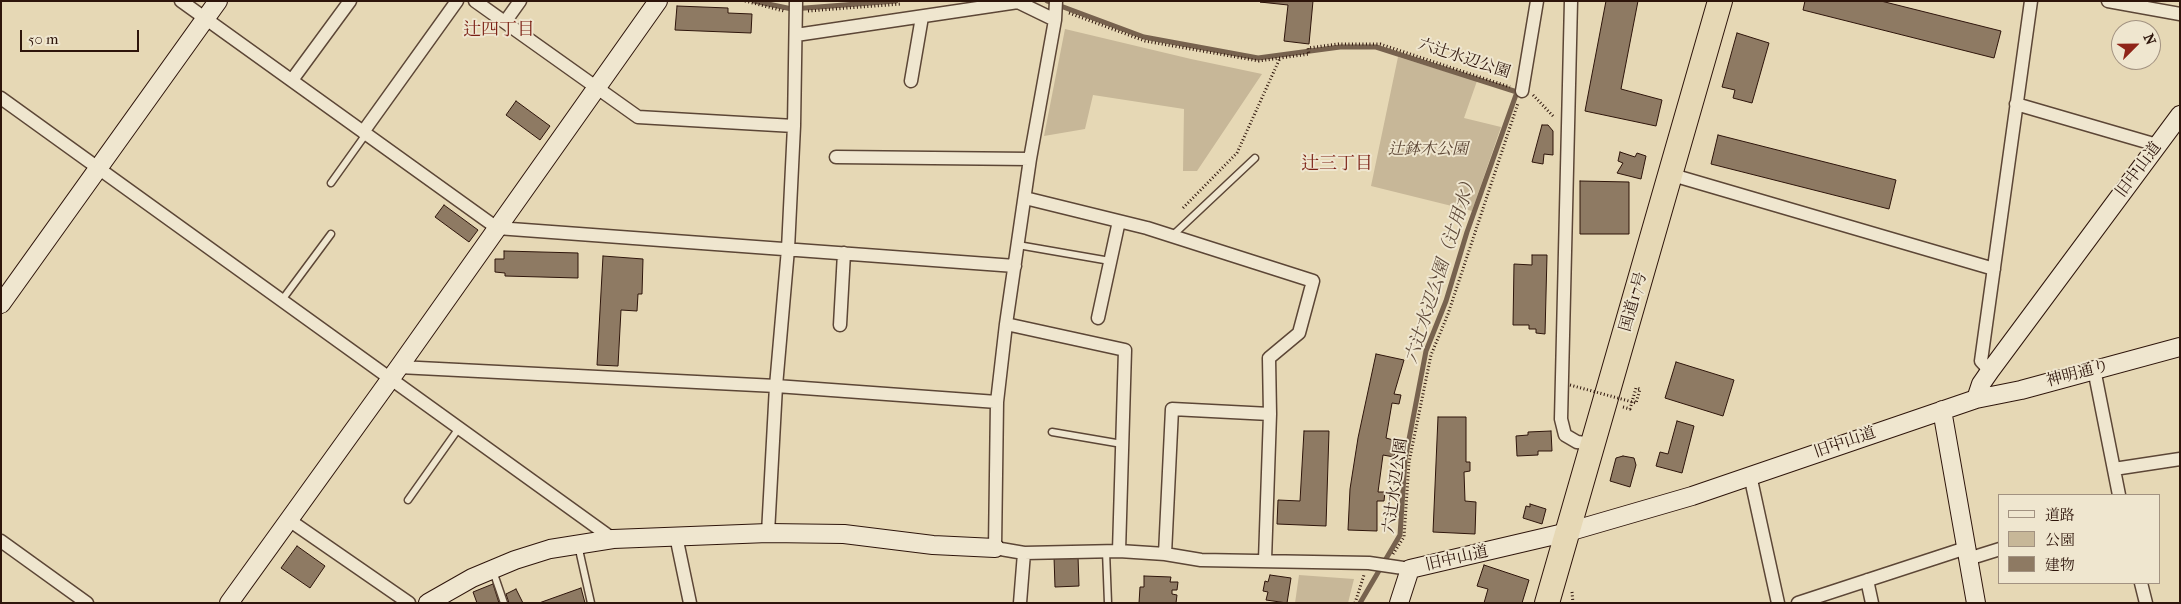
<!DOCTYPE html>
<meta charset="utf-8">
<style>
body{margin:0}
#map{position:relative;width:2181px;height:604px;overflow:hidden;background:#e6d8b5;font-family:"IM FELL French Canon","Noto Serif JP",serif}
canvas{display:block}
.frame{position:absolute;inset:0;border:2px solid #2e150b;pointer-events:none}
.legend{position:absolute;left:1998px;top:494px;width:162px;height:90px;box-sizing:border-box;background:#efe6cf;border:1px solid #a29281;margin:0;padding:6px 9px;list-style:none;font-size:15px;color:#2e150b}
.legend li{display:flex;align-items:center;gap:10px;height:25px}
.legend b{width:25px;border:1px solid #a29281}
.north{position:absolute;left:2111px;top:20px;width:50px;height:50px;box-sizing:border-box;background:#efe6cf;border:1px solid #a29281;border-radius:50%;rotate:67deg;font-size:14px;font-weight:700;line-height:20px;text-align:center;color:#2e150b}
.north::after{content:'';display:block;margin:auto;width:18px;height:22px;background:#8f2418;clip-path:polygon(50% 0,100% 100%,50% 72%,0 100%)}
.scale{position:absolute;left:20px;top:30px;width:119px;height:22px;box-sizing:border-box;border:2px solid #2e150b;border-top:0;padding-left:6px;font-size:15px;line-height:18px;white-space:nowrap;color:#2e150b;-webkit-text-stroke:4px #efe6cf;paint-order:stroke}
</style>
<div id="map">
<canvas width="2181" height="604"></canvas>
<div class="frame"></div>
<ul class="legend">
<li><b style="height:6px;background:#efe6cf"></b>道路</li>
<li><b style="height:14px;background:#c7b798"></b>公園</li>
<li><b style="height:14px;background:#8e7a63"></b>建物</li>
</ul>
<div class="north">N</div>
<div class="scale">50 m</div>
</div>
<script>
const ctx = document.querySelector('canvas').getContext('2d');
ctx.lineJoin = 'round';
function fill(path, color) { ctx.fillStyle = color; ctx.fill(path, 'evenodd'); }
const toPath = rows => new Path2D(rows.map(r => 'M' + r).join(''));
function trace(path, color, width, dash) { ctx.strokeStyle = color; ctx.lineWidth = width; ctx.lineCap = dash ? 'butt' : 'round'; ctx.setLineDash(dash || []); ctx.stroke(path); }
function label(font, color, halo, rows, align = 'center') {
  ctx.font = font + ' "IM FELL French Canon","Noto Serif JP",serif'; ctx.lineWidth = 4; ctx.setLineDash([]); ctx.textBaseline = 'middle'; ctx.strokeStyle = halo; ctx.fillStyle = color; for (const [text, x, y, turn = 0] of rows) {
    ctx.save(); ctx.translate(x, y); ctx.rotate((+turn || 0) * Math.PI / 180); ctx.textAlign = isNaN(turn) ? turn : align; if (halo) ctx.strokeText(text, 0, 0); ctx.fillText(text, 0, 0); ctx.restore();
  }
}
const green = toPath([
 [1065,29,1191,59,1262,74,1197,171,1183,171,1184,109,1093,95,1085,129,1044,136],
 [1398,57,1477,81,1464,118,1501,127,1472,211,1371,186],
 [1299,575,1354,579,1348,603,1295,603]
]);
const stream = toPath([
 [754,1,792,9,896,1],
 [1047,1,1144,37,1258,58,1340,47,1376,47,1517,92,1467,232,1446,301,1426,351,1405,460,1400,535,1360,603]
]);
const building = toPath([
 [1313,1,1309,44,1284,41,1288,5,1260,2,1313,1],
 [1606,1,1638,1,1621,89,1662,100,1656,126,1585,111,1606,1],
 [1805,1,1881,1,2001,31,1994,58,1803,10,1805,1],
 [677,6,728,8,728,13,752,14,751,33,675,30,677,6],
 [1737,33,1769,43,1752,103,1733,98,1735,90,1722,87,1737,33],
 [516,101,550,126,540,140,506,115,516,101],
 [1542,125,1548,125,1553,131,1553,155,1544,154,1543,164,1532,162,1542,125],
 [1718,135,1896,180,1889,209,1711,164,1718,135],
 [1620,152,1635,157,1637,153,1646,156,1641,179,1617,173,1623,163,1618,161,1620,152],
 [1580,181,1629,182,1629,234,1580,234,1580,181],
 [444,205,478,230,469,242,435,217,444,205],
 [504,251,578,253,578,278,505,276,505,273,495,272,495,259,504,259,504,251],
 [1532,255,1547,255,1545,334,1536,333,1536,329,1529,329,1529,325,1513,325,1514,264,1532,265,1532,255],
 [603,256,643,259,642,294,638,294,637,311,621,310,618,366,597,365,603,256],
 [1376,354,1404,360,1394,394,1401,395,1399,404,1392,403,1386,438,1397,441,1394,457,1383,455,1378,492,1385,492,1384,501,1377,501,1377,531,1348,530,1350,489,1358,438,1376,354],
 [1676,362,1734,380,1723,416,1665,398,1676,362],
 [1438,417,1466,417,1466,462,1470,462,1470,471,1464,472,1465,501,1476,502,1475,534,1433,532,1438,417],
 [1677,421,1694,426,1682,473,1656,466,1660,452,1668,454,1677,421],
 [1304,431,1329,431,1326,526,1277,524,1278,500,1300,501,1304,431],
 [1551,431,1552,451,1538,451,1538,455,1517,456,1516,436,1528,435,1528,432,1551,431],
 [1623,456,1634,458,1636,465,1630,487,1610,481,1616,458,1623,456],
 [1530,504,1546,509,1542,524,1523,518,1526,506,1530,507,1530,504],
 [297,546,325,566,310,588,281,568,297,546],
 [1078,556,1079,586,1055,587,1054,557,1078,556],
 [1484,565,1529,580,1522,603,1484,603,1488,589,1477,586,1484,565],
 [1270,575,1291,578,1287,603,1266,600,1268,592,1263,591,1265,581,1268,582,1270,575],
 [1144,576,1171,577,1170,582,1178,582,1177,590,1172,590,1172,594,1177,595,1176,603,1139,603,1140,587,1144,587,1144,576],
 [493,584,499,603,477,603,473,592,493,584],
 [581,588,585,603,539,603,581,588],
 [516,589,523,603,509,603,506,594,516,589]
]);
const path = toPath([
 [745,1,784,11],
 [808,11,901,4],
 [1069,13,1145,41,1259,61,1309,54,1308,48,1338,44,1380,44,1510,87],
 [1533,95,1554,117],
 [1183,208,1237,153,1280,58],
 [1623,407,1630,409,1636,388,1640,389,1636,403],
 [1393,554,1404,537,1409,462,1431,355,1448,314,1518,103],
 [1572,592,1573,603],
 [1355,603,1364,575]
]);
const lane = toPath([
 [331,183,366,134],
 [1172,236,1255,158],
 [1018,245,1110,261],
 [282,300,331,234],
 [1052,432,1122,444],
 [408,500,459,428],
 [578,545,591,603],
 [1106,551,1108,603],
 [493,571,504,603]
]);
const street = toPath([
 [181,1,497,228,1015,266],
 [475,1,638,117,794,126],
 [1056,1,1055,20,1030,159,1006,324,997,402,995,548,1024,553,1119,551,1165,554,1201,560,1369,563,1410,569],
 [1571,1,1561,419,1565,435,1577,442,1594,444],
 [2108,1,2180,14],
 [505,22,520,1],
 [796,35,1018,2,1055,20],
 [292,80,350,1],
 [911,81,922,17],
 [1522,91,1537,1],
 [1,98,613,539],
 [2016,104,2157,145],
 [363,132,457,1],
 [836,157,1030,159],
 [1669,174,1994,269],
 [1025,198,1147,228,1313,281,1299,333,1269,358,1270,414,1265,560],
 [1098,318,1119,221],
 [1006,324,1125,350,1119,551],
 [840,325,844,253],
 [399,367,776,386,997,402],
 [2094,369,2119,495],
 [1990,371,1981,361,2031,1],
 [2114,469,2180,459],
 [1750,475,1778,603],
 [289,520,409,603],
 [768,533,776,386,788,249,794,126,796,1],
 [676,536,690,603],
 [1,541,87,603],
 [1165,554,1172,409,1270,414],
 [1968,559,2000,549],
 [1867,580,1872,603],
 [2141,583,2146,603],
 [1020,603,1024,553],
 [1798,603,1966,548]
]);
const secondary = toPath([
 [1,304,218,1],
 [1976,399,1981,384,1990,371,2180,115],
 [1942,410,1976,603],
 [229,603,399,367,658,1],
 [428,603,472,578,515,560,550,549,613,539,768,533,844,534,933,545,995,548],
 [1399,603,1410,569,1568,532,1692,496,1976,399,2021,390,2180,347]
]);
const highway = toPath([
 [1547,603,1720,1]
]);
const pathBridge = toPath([
 [1570,385,1636,403]
]);
const streetNames = [
 ["六辻水辺公園",1464,59,18],
 ["旧中山道",2139,170,-53],
 ["国道17号",1634,302,-74],
 ["神明通り",2078,374,-15],
 ["旧中山道",1845,443,-19],
 ["六辻水辺公園",1396,486,-82],
 ["旧中山道",1457,559,-13]
];
const parkNames = [
 ["辻鉢木公園",1428,150]
];
const neighbourhoodNames = [
 ["辻四丁目",499,31],
 ["辻三丁目",1337,165]
];
const waterNames = [
 ["六辻水辺公園（辻用水）",1442,269,-72]
];
fill(green, '#c7b798');
trace(stream, '#77624e', 5);
fill(building, '#8e7a63');
trace(building, '#2e150b', 1);
trace(lane, '#5c4636', 9);
trace(street, '#5c4636', 15);
trace(secondary, '#2e150b', 20);
trace(highway, '#2e150b', 26);
trace(path, '#2e150b', 3, [1, 2.5]);
trace(lane, '#efe6cf', 6);
trace(street, '#efe6cf', 12);
trace(secondary, '#efe6cf', 18);
trace(highway, '#e6d8b5', 24);
trace(pathBridge, '#2e150b', 3, [1, 2.5]);
label('16px', '#2e150b', '#efe6cf', streetNames);
label('italic 16px', '#5c4635', '#efe6cf', parkNames);
label('18px', '#7a1f14', '#efe6cf', neighbourhoodNames);
label('italic 18px', '#5e4938', '#efe6cf', waterNames);
</script>
